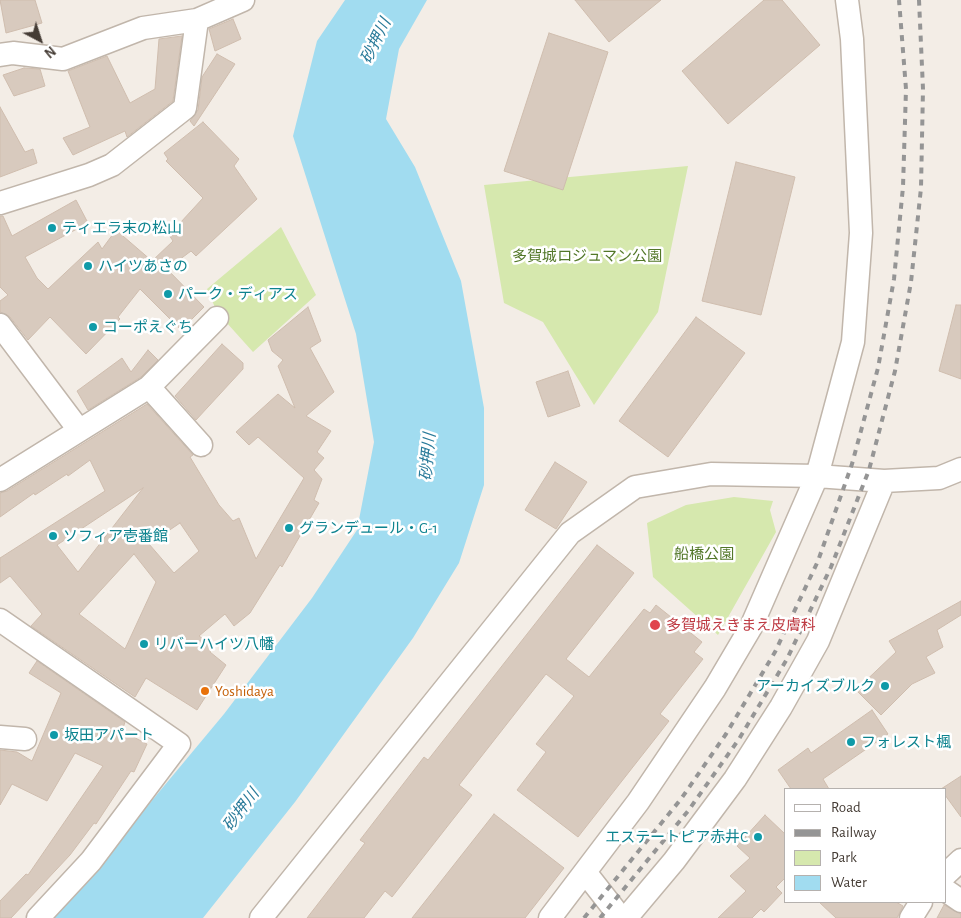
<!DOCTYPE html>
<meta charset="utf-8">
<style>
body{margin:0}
#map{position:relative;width:961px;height:918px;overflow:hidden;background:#f3ede6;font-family:"Alegreya Sans",sans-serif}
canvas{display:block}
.legend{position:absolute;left:784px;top:788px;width:162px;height:115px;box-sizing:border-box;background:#fff;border:1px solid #b5b1ae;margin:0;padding:6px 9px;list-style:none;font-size:15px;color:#453c35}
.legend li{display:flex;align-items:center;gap:10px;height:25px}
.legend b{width:25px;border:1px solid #b5b1ae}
.north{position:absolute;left:15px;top:15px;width:50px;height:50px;-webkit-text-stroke:4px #fff;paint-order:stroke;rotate:140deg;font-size:14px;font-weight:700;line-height:20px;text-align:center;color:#453c35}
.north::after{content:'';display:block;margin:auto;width:18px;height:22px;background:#453c35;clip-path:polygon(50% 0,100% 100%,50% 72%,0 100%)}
</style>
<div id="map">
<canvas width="961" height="918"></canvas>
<ul class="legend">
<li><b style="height:6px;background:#fff"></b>Road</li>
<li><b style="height:6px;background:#959595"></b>Railway</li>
<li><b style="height:14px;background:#d6e8ae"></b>Park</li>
<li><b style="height:14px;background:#a1dcf0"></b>Water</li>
</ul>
<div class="north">N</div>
</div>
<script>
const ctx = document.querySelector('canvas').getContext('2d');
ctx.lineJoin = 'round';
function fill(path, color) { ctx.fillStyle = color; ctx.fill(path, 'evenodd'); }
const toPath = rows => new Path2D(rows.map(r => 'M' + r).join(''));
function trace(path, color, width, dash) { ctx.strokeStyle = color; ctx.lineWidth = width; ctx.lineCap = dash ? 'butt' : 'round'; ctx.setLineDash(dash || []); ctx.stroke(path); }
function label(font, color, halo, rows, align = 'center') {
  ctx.font = font + ' "Alegreya Sans","Noto Sans JP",sans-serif'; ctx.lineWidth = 5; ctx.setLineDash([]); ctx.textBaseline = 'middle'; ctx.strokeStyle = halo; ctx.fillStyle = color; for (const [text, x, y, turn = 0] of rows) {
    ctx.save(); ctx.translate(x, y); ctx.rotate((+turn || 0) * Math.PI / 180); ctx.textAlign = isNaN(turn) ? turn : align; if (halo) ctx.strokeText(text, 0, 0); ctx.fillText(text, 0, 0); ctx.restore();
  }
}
const green = toPath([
 [688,166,658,312,594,405,543,322,504,303,484,185],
 [281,227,316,295,253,352,217,312,207,289],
 [734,497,773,501,770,510,776,532,718,635,653,577,647,523,686,505]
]);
const water = toPath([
 [345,0,427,0,399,49,386,119,415,167,461,281,484,408,484,485,459,563,413,638,295,802,203,918,54,918,224,714,312,598,357,530,374,442,356,334,293,136,317,41]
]);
const building = toPath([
 [0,0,35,0,42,23,6,33,0,0],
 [575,0,661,0,609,42,575,0],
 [764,0,782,0,820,45,728,124,682,71,764,0],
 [233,19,241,39,215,51,209,29,233,19],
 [549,33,608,52,563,190,504,171,549,33],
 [182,36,173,101,127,137,125,131,73,155,63,138,90,127,68,71,107,56,130,103,155,89,159,39,182,36],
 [217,54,235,64,194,126,190,121,198,110,202,77,217,54],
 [24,68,40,69,45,86,14,96,3,75,24,68],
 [0,107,25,152,33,149,37,163,0,177,0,107],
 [203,122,239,159,234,166,257,199,196,256,191,251,167,269,204,307,181,330,140,289,118,317,120,319,86,354,50,317,28,340,10,317,0,312,0,301,8,295,0,287,0,216,3,216,12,236,76,200,88,223,25,257,37,278,48,289,98,242,102,249,116,230,152,261,173,241,169,235,203,198,166,161,168,159,164,153,203,122],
 [736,162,795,177,761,315,702,301,736,162],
 [956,305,961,305,961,379,939,371,956,305],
 [308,307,321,341,310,348,334,392,306,416,331,431,317,452,324,458,314,470,322,479,314,500,319,503,282,567,280,565,250,613,234,626,225,614,199,636,214,647,210,652,226,665,197,710,146,678,135,697,31,626,42,614,10,576,0,583,0,558,105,491,90,460,68,476,67,474,35,495,34,493,0,517,0,493,7,491,147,404,193,455,190,457,219,505,233,521,239,518,256,559,304,478,258,437,249,445,236,432,278,394,295,408,278,366,283,360,272,351,268,340,308,307],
 [143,488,78,572,57,545,143,488],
 [180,523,199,551,174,573,149,544,180,523],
 [134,554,156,582,125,649,79,614,134,554],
 [696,317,745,353,668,457,619,421,696,317],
 [222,344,243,363,243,369,196,420,175,396,222,344],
 [148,350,158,360,141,377,88,410,77,391,122,358,131,372,148,350],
 [568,371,580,406,548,417,536,382,568,371],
 [555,462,587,482,556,529,525,510,555,462],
 [597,545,634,573,566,659,589,677,644,609,650,613,656,605,702,642,694,652,703,659,660,714,669,721,578,837,517,790,546,752,536,744,574,696,546,674,459,785,472,795,392,897,385,891,364,918,307,918,365,843,360,840,424,757,428,760,597,545],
 [961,601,961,615,937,630,943,647,926,657,935,673,912,684,881,715,856,690,896,652,889,641,961,601],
 [37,661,125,722,122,731,147,744,134,772,131,771,96,824,94,823,70,855,11,918,0,918,0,901,26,874,28,875,103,766,75,753,47,801,12,784,0,805,0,750,17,752,32,761,61,693,29,673,37,661],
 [872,710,888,734,823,779,829,789,791,789,778,770,808,748,811,753,872,710],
 [961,776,961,817,945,795,945,789,941,789,961,776],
 [494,814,564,868,525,918,412,918,494,814],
 [765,815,785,834,785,878,776,887,782,893,764,912,761,909,752,918,718,918,746,891,730,876,750,858,737,846,765,815],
 [819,902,896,902,903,906,897,918,836,918,819,902],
 [944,905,961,914,961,918,937,918,944,905]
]);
const minor = toPath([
 [0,55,13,53,63,59,143,28,197,20,243,0],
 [0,203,89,175,112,165,185,108,197,20],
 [0,325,79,430],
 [149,387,201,445],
 [0,480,149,387,217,318],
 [0,620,179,744,91,861,38,918],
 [0,737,25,739],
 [585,872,614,909,616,918],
 [945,875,961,860],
 [945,890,961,901],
 [261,918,570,533,635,487,711,474,817,476,884,481,939,478,961,469],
 [550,918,638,802,715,688,751,627,817,476,853,342,861,233,852,39,847,0],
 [626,918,674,861,735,779,781,707,818,641,884,481],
 [911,918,921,902]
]);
const rail = toPath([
 [584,918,681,799,726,734,775,652,818,561,852,464,878,368,894,279,903,187,906,89,899,0],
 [600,918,688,811,739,739,787,659,831,567,869,470,895,371,911,282,921,188,923,89,919,0]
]);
const markers = [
 [52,228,5,"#0f9aa8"],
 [88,266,5,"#0f9aa8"],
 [168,294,5,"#0f9aa8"],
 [93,327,5,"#0f9aa8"],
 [289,528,5,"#0f9aa8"],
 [53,536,5,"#0f9aa8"],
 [655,625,6,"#e0444e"],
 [144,644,5,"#0f9aa8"],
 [885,686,5,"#0f9aa8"],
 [205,691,5,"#e8710a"],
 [54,735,5,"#0f9aa8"],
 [851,742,5,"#0f9aa8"],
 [758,837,5,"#0f9aa8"]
];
const cultureNames = [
 ["ティエラ末の松山",62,228],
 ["ハイツあさの",98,266],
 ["パーク・ディアス",178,294],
 ["コーポえぐち",103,327],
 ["グランデュール・G-1",299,528],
 ["ソフィア壱番館",63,536],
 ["リバーハイツ八幡",154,644],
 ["アーカイズブルク",875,686,"right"],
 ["坂田アパート",64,735],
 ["フォレスト楓",861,742],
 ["エステートピア赤井C",748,837,"right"]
];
const parkNames = [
 ["多賀城ロジュマン公園",587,256],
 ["船橋公園",704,554]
];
const healthNames = [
 ["多賀城えきまえ皮膚科",666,625]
];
const foodNames = [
 ["Yoshidaya",215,691]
];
const waterNames = [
 ["砂押川",376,41,-64],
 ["砂押川",428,457,-85],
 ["砂押川",241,810,-53]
];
fill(green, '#d6e8ae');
fill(water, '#a1dcf0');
fill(building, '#d8cabe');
trace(building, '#cfbdae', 1);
trace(minor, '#c1b6ab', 25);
trace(minor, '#fff', 22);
trace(rail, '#959595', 4, [6, 6]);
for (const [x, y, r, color] of markers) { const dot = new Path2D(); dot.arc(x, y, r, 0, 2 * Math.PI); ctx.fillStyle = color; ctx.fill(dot); trace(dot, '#fff', 2); }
label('15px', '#0d838f', '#fff', cultureNames, 'left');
label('15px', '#527728', '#fff', parkNames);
label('15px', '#be3a42', '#fff', healthNames, 'left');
label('15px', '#c56008', '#fff', foodNames, 'left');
label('italic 16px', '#2a7b9a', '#fff', waterNames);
</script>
